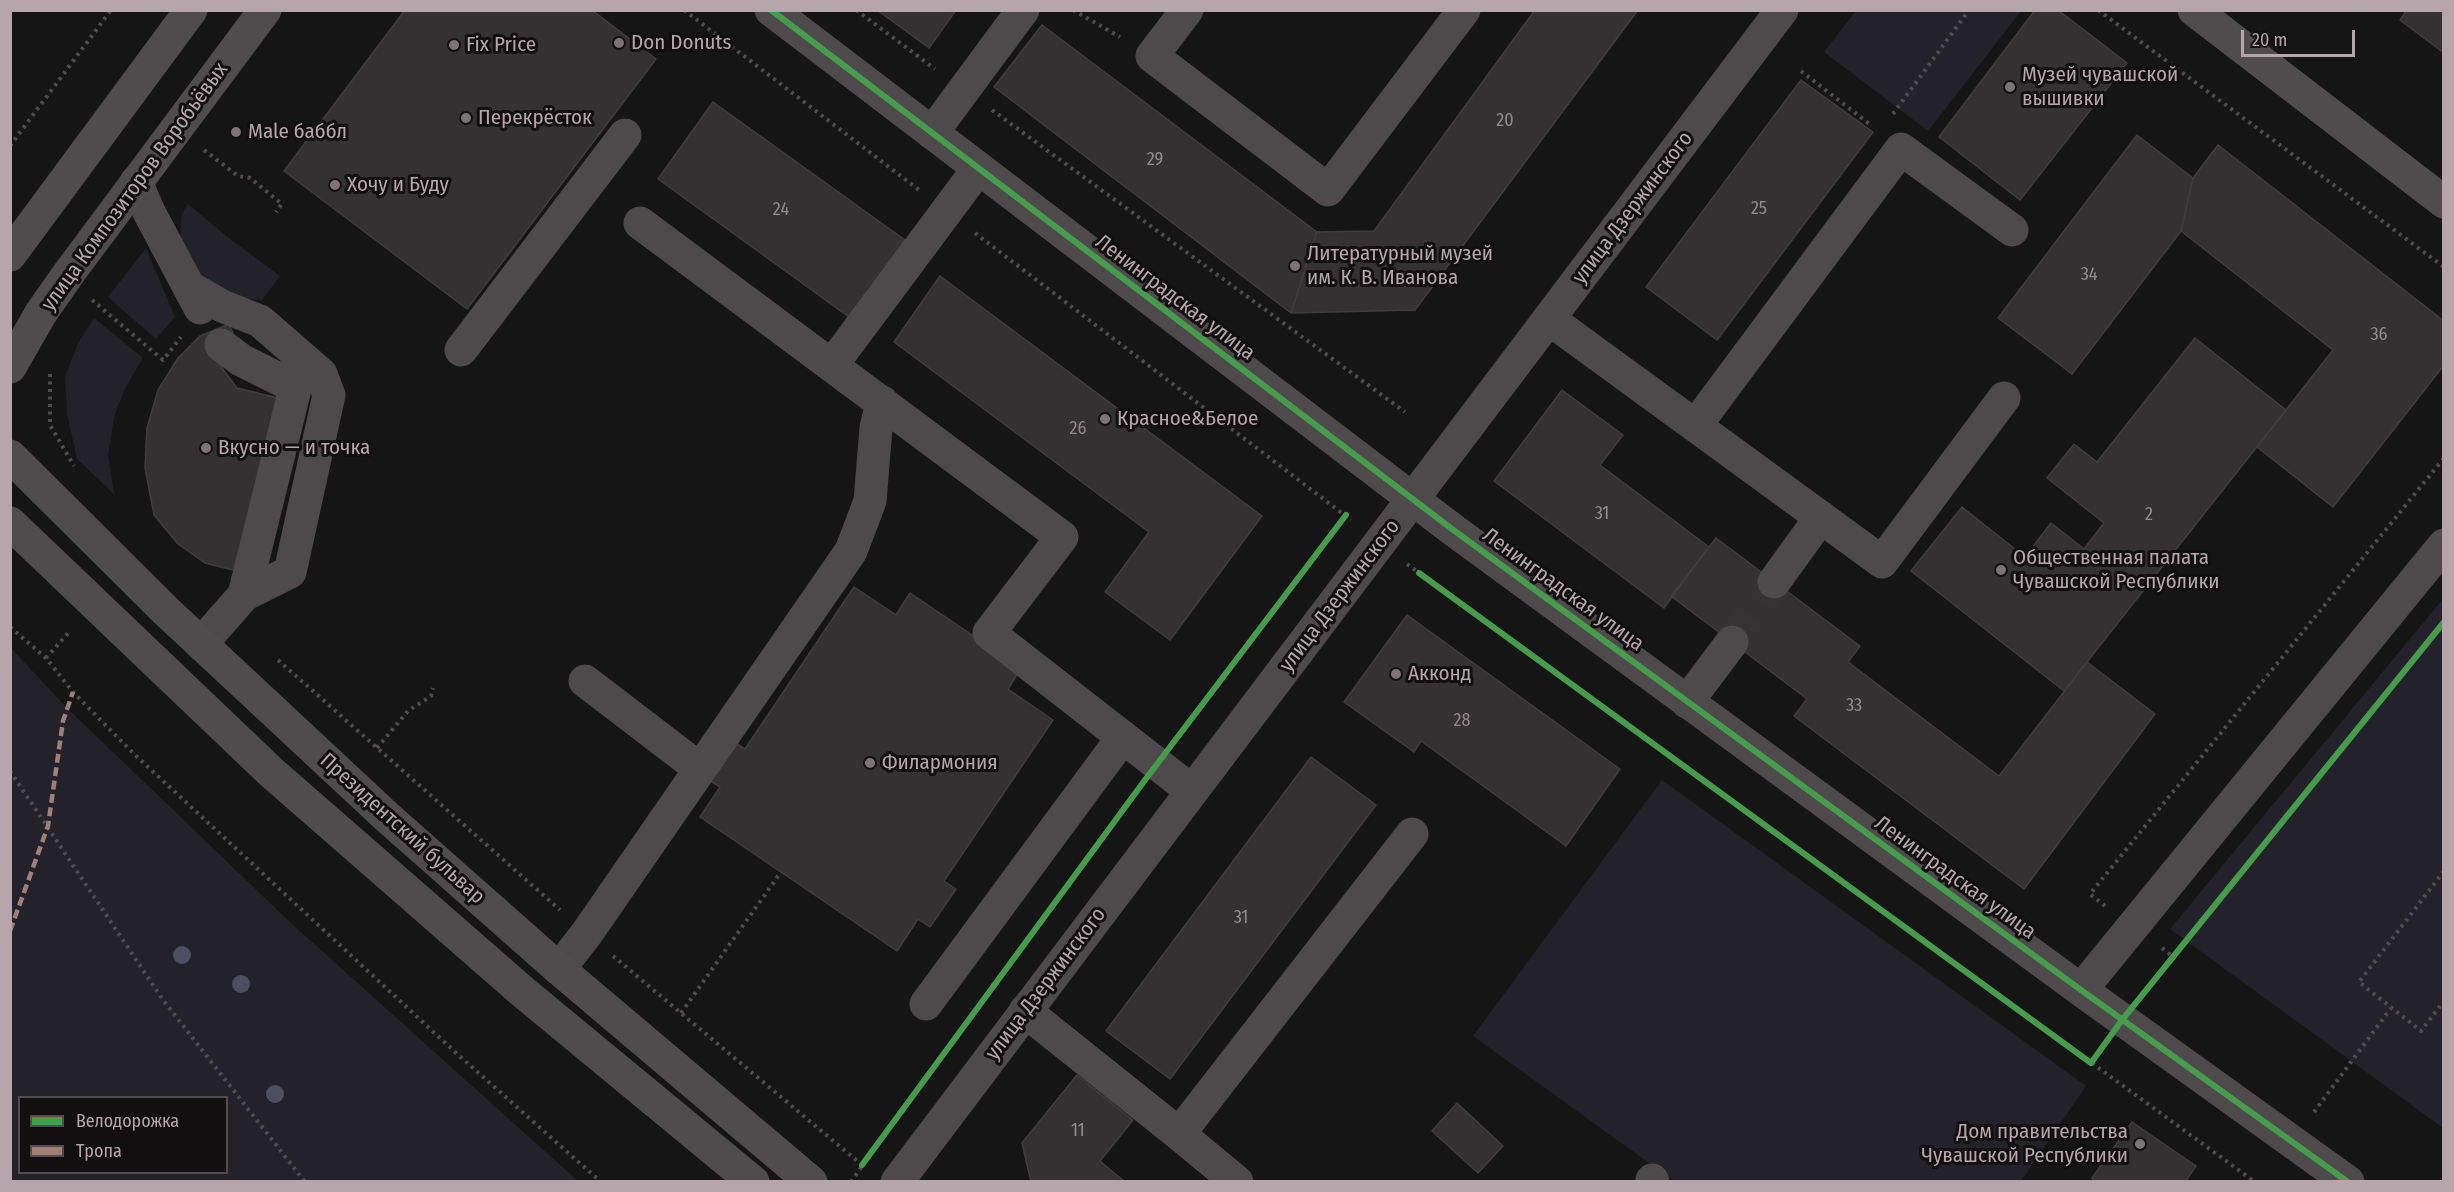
<!DOCTYPE html>
<meta charset="utf-8">
<style>
body{margin:0}
#map{position:relative;width:2454px;height:1192px;overflow:hidden;background:#151515;font-family:"Fira Sans Condensed",sans-serif}
canvas{display:block}
.frame{position:absolute;inset:0;border:12px solid #b6a6ac;pointer-events:none}
.legend{position:absolute;left:18px;top:1096px;width:210px;height:78px;box-sizing:border-box;background:#110f0f;border:2px solid #534b4e;margin:0;padding:8px 10px;list-style:none;font-size:18px;color:#b6a6ac}
.legend li{display:flex;align-items:center;gap:12px;height:30px}
.legend b{width:30px;border:2px solid #534b4e}
.scale{position:absolute;left:2241px;top:30px;width:114px;height:27px;box-sizing:border-box;border:3px solid #b6a6ac;border-top:0;padding-left:8px;font-size:18px;line-height:21px;white-space:nowrap;color:#b6a6ac;-webkit-text-stroke:4px #110f0f;paint-order:stroke}
</style>
<div id="map">
<canvas width="2454" height="1192"></canvas>
<div class="frame"></div>
<ul class="legend">
<li><b style="height:8px;background:#469c4c"></b>Велодорожка</li>
<li><b style="height:8px;background:#9e8076"></b>Тропа</li>
</ul>
<div class="scale">20 m</div>
</div>
<script>
const ctx = document.querySelector('canvas').getContext('2d');
ctx.lineJoin = 'round';
function fill(path, color) { ctx.fillStyle = color; ctx.fill(path, 'evenodd'); }
const toPath = rows => new Path2D(rows.map(r => 'M' + r).join(''));
function trace(path, color, width, dash) { ctx.strokeStyle = color; ctx.lineWidth = width; ctx.lineCap = dash ? 'butt' : 'round'; ctx.setLineDash(dash || []); ctx.stroke(path); }
function label(font, color, halo, rows, align = 'center') {
  ctx.font = font + ' "Fira Sans Condensed",sans-serif'; ctx.lineWidth = 6; ctx.setLineDash([]); ctx.textBaseline = 'middle'; ctx.strokeStyle = halo; ctx.fillStyle = color; for (const [text, x, y, turn = 0] of rows) {
    ctx.save(); ctx.translate(x, y); ctx.rotate((+turn || 0) * Math.PI / 180); ctx.textAlign = isNaN(turn) ? turn : align; if (halo) ctx.strokeText(text, 0, 0); ctx.fillText(text, 0, 0); ctx.restore();
  }
}
const green = toPath([
 [1856,11,1856,10,2021,11,1928,131,1824,52],
 [188,204,225,235,280,276,262,300,224,297,204,286,180,240,182,213],
 [146,248,175,317,156,339,108,297],
 [94,318,143,358,125,388,114,417,108,455,114,494,77,459,67,414,65,377,78,343],
 [2443,599,2444,1128,2443,1128,2170,929],
 [11,648,67,708,292,924,578,1181,11,1181],
 [20,1098,226,1098,226,1172,20,1172],
 [1662,780,2086,1086,2021,1181,1674,1181,1473,1036]
]);
const building = toPath([
 [405,10,592,10,656,59,467,309,284,171,405,10],
 [877,10,956,10,929,48,877,10],
 [1535,10,1638,10,1415,310,1291,313,1317,232,1374,231,1535,10],
 [2035,10,2058,10,2127,63,2020,200,1939,137,2035,10],
 [2407,10,2444,10,2444,53,2400,20,2407,10],
 [1042,25,1317,232,1291,313,994,87,1042,25],
 [1801,80,1873,132,1717,340,1646,287,1801,80],
 [713,102,905,240,849,317,658,179,713,102],
 [2137,135,2193,178,2181,231,2072,374,1998,318,2137,135],
 [2218,145,2444,321,2444,365,2333,507,2257,447,2333,350,2181,231,2193,178,2218,145],
 [940,276,1262,516,1170,640,1105,592,1149,532,894,342,940,276],
 [229,324,235,339,210,352,237,388,278,398,237,571,205,563,178,544,154,515,145,468,147,428,158,390,178,358,200,336,229,324],
 [2195,338,2286,410,2064,691,1911,571,1962,507,2025,557,2051,523,2084,549,2104,523,2047,478,2074,444,2097,462,2195,338],
 [1562,390,1623,435,1600,465,1709,547,1664,608,1494,481,1562,390],
 [1716,538,1860,646,1848,662,1999,776,2087,662,2155,714,2024,889,1794,716,1807,699,1671,596,1716,538],
 [854,587,896,615,910,593,1021,668,1008,689,1053,720,944,881,956,889,930,927,918,919,897,951,700,817,720,787,706,778,732,741,745,749,854,587],
 [1407,615,1620,769,1566,846,1421,741,1414,752,1344,702,1407,615],
 [1311,757,1376,805,1170,1079,1106,1031,1311,757],
 [1077,1075,1133,1120,1100,1161,1125,1182,1031,1182,1022,1143,1077,1075],
 [1457,1103,1503,1146,1478,1173,1432,1131,1457,1103],
 [2132,1122,2196,1166,2185,1182,2096,1182,2092,1178,2132,1122]
]);
const minorTunnel = toPath([
 [1732,642,1774,582]
]);
const path = toPath([
 [684,10,919,190],
 [856,10,935,69],
 [1073,10,1120,37],
 [2098,10,2444,267],
 [1801,71,1872,126],
 [992,110,1405,412],
 [1893,114,1969,10],
 [10,146,111,10],
 [204,150,238,176,250,178,282,204,276,212],
 [975,233,1351,520],
 [92,300,163,360,181,337],
 [50,374,50,425,74,466],
 [1407,564,2255,1182],
 [10,627,46,658,73,692,133,753,455,1052,601,1182],
 [46,658,71,630],
 [278,660,560,910],
 [1179,737,1346,515],
 [377,748,408,711,431,696,433,688],
 [10,771,163,1000,305,1182],
 [2444,871,2359,982,2421,1031,2444,1001],
 [2105,906,2090,894,2444,458],
 [2162,948,2173,957],
 [613,956,862,1165],
 [2144,993,2444,622],
 [681,1013,781,872],
 [938,1062,1136,793],
 [2091,1063,2101,1049],
 [2314,1112,2391,1008],
 [851,1182,864,1163]
]);
const minor = toPath([
 [771,10,1452,529,2081,990,2348,1182],
 [1187,10,1152,56,1328,190,1464,10],
 [932,133,1023,10],
 [136,182,149,212,200,308],
 [640,223,1062,537,989,633,1192,791],
 [189,287,222,306,260,321,321,374,329,395,290,572,244,595,201,644],
 [1549,319,1882,562,2004,398],
 [221,345,241,360,287,383,294,393,244,595],
 [461,350,625,135],
 [832,365,978,169],
 [1696,425,1901,149,2012,230],
 [1774,582,1821,517],
 [585,681,700,769],
 [1687,702,1732,642],
 [559,969,587,933,851,551,870,501,876,428,882,402],
 [2081,990,2444,545],
 [926,1004,1123,737],
 [1025,1011,1179,1134],
 [1652,1180,1653,1182],
 [897,1182,1782,10],
 [1237,1182,1179,1134,1412,834]
]);
const major = toPath([
 [2194,10,2444,202],
 [10,255,191,10],
 [10,367,41,313,69,273,265,10],
 [10,456,166,611,387,817,559,969,811,1182],
 [10,523,271,772,523,992,753,1182]
]);
const quiet = toPath([
 [10,931,48,826,63,721,73,692]
]);
const cycleway = toPath([
 [771,10,1452,529,2081,990,2348,1182],
 [1419,573,2091,1063,2122,1020,2444,622],
 [862,1165,1145,780,1346,515]
]);
const trees = [
 [182,955],
 [241,984],
 [275,1094]
];
const markers = [
 [619,43,6,"#7e7377"],
 [454,45,6,"#7e7377"],
 [2010,87,6,"#7e7377"],
 [466,118,6,"#7e7377"],
 [236,132,6,"#7e7377"],
 [335,185,6,"#7e7377"],
 [1295,266,6,"#7e7377"],
 [1105,419,6,"#7e7377"],
 [206,448,6,"#7e7377"],
 [2001,570,6,"#7e7377"],
 [1396,674,6,"#7e7377"],
 [870,763,6,"#7e7377"],
 [2140,1144,6,"#7e7377"]
];
const numberNames = [
 ["20",1505,121],
 ["29",1155,160],
 ["25",1759,209],
 ["24",781,210],
 ["34",2089,275],
 ["36",2379,335],
 ["26",1078,429],
 ["31",1602,514],
 ["2",2149,515],
 ["33",1854,706],
 ["28",1462,721],
 ["31",1241,918],
 ["11",1078,1131]
];
const poiNames = [
 ["Don Donuts",631,43],
 ["Fix Price",466,45],
 ["Музей чувашской",2022,75],
 ["вышивки",2022,99],
 ["Перекрёсток",478,118],
 ["Male баббл",248,132],
 ["Хочу и Буду",347,185],
 ["Литературный музей",1307,254],
 ["им. К. В. Иванова",1307,278],
 ["Красное&Белое",1117,419],
 ["Вкусно — и точка",218,448],
 ["Общественная палата",2013,558],
 ["Чувашской Республики",2013,582],
 ["Акконд",1408,674],
 ["Филармония",882,763],
 ["Дом правительства",2128,1132,"right"],
 ["Чувашской Республики",2128,1156,"right"]
];
const streetNames = [
 ["улица Композиторов Воробьёвых",135,187,-54],
 ["улица Дзержинского",1633,208,-53],
 ["Ленинградская улица",1175,298,37],
 ["Ленинградская улица",1563,590,36],
 ["улица Дзержинского",1340,596,-53],
 ["Президентский бульвар",402,829,42],
 ["Ленинградская улица",1955,878,36],
 ["улица Дзержинского",1046,984,-53]
];
fill(green, '#23222b');
fill(building, '#333132');
trace(building, '#413d3e', 1.5);
trace(minorTunnel, '#353233', 33, [33, 16]);
trace(path, '#504b4c', 4, [3, 4.5]);
trace(minor, '#4e494a', 33);
trace(major, '#504b4d', 33);
trace(quiet, '#9e8076', 4.5, [9, 4.5]);
trace(cycleway, '#469c4c', 6);
ctx.fillStyle = '#4e4e63';
for (const [x, y] of trees) { ctx.beginPath(); ctx.arc(x, y, 9, 0, 2 * Math.PI); ctx.fill(); }
for (const [x, y, r, color] of markers) { const dot = new Path2D(); dot.arc(x, y, r, 0, 2 * Math.PI); ctx.fillStyle = color; ctx.fill(dot); trace(dot, '#110f0f', 2); }
label('18px', '#95898e', null, numberNames);
label('21px', '#b6a6ac', '#110f0f', poiNames, 'left');
label('21px', '#b6a6ac', '#110f0f', streetNames);
</script>
